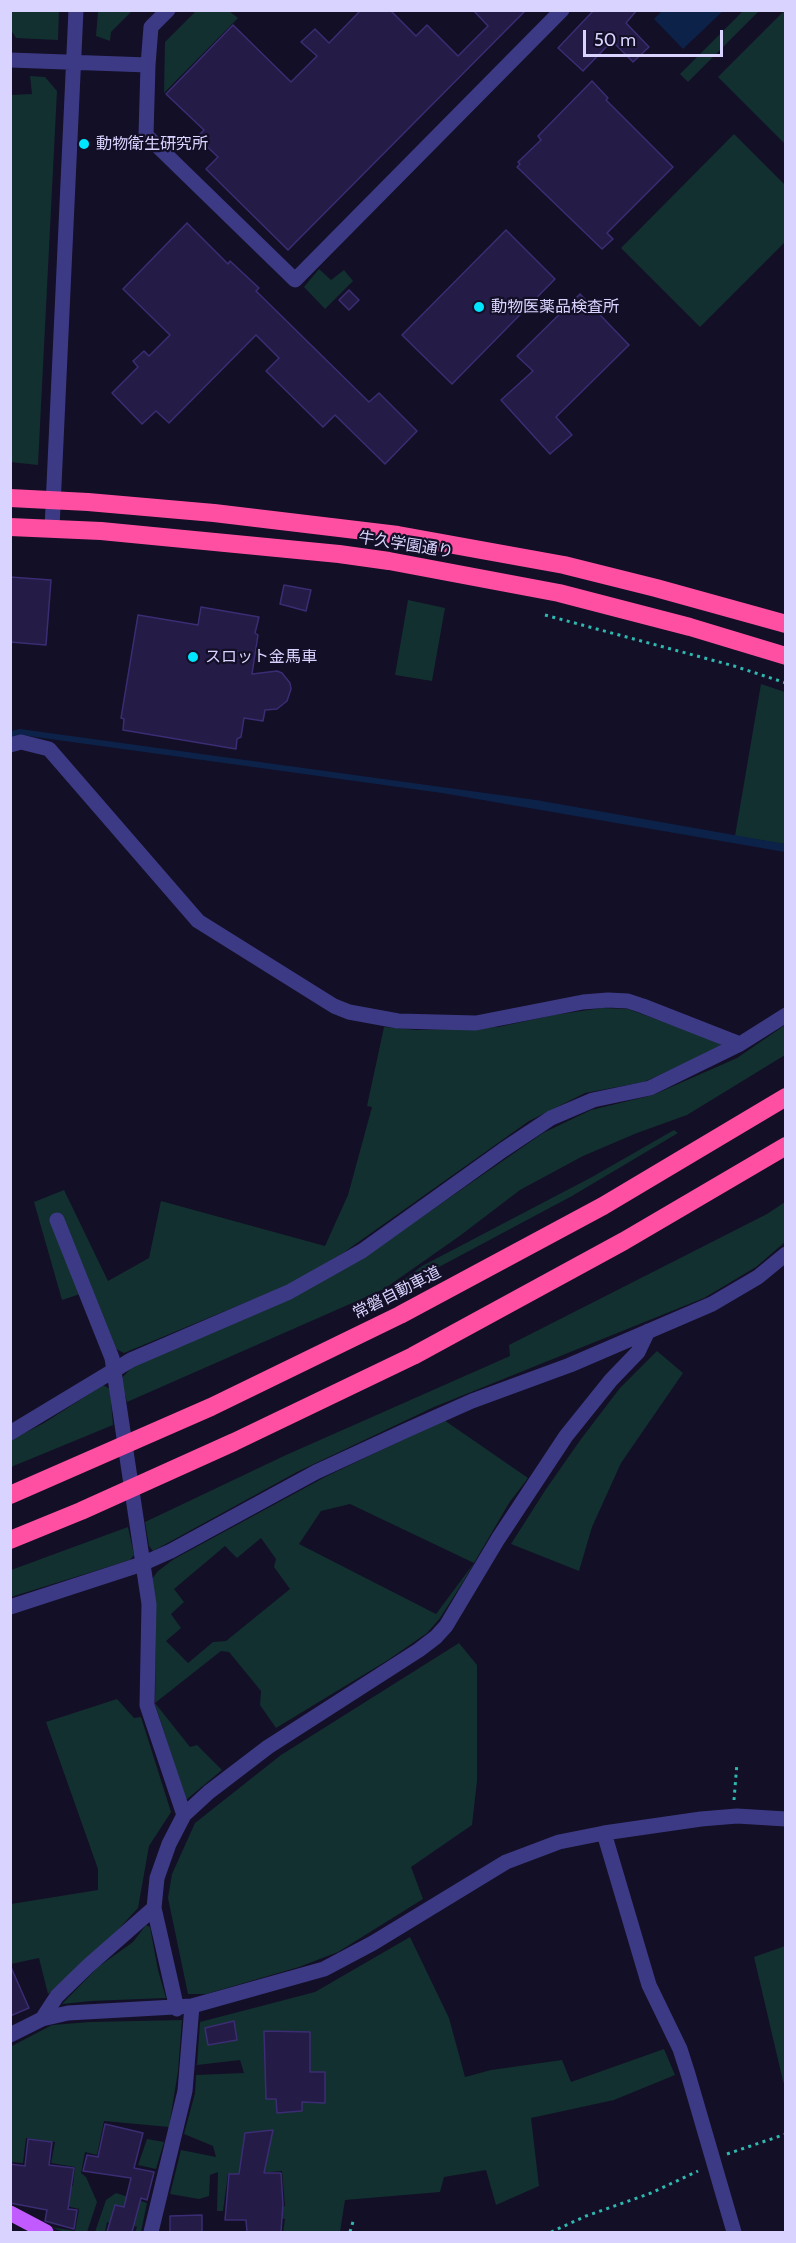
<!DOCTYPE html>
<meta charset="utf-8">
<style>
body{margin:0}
#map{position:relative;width:796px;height:2243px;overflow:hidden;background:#130f26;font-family:Cabin,sans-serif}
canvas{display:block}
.frame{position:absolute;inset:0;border:12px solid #d9d4ff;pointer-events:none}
.scale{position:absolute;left:583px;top:30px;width:140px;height:27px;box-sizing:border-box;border:3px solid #d9d4ff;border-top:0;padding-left:8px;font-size:18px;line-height:21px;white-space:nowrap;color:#d9d4ff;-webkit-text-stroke:4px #130f26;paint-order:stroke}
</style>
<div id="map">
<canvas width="796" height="2243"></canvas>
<div class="frame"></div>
<div class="scale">50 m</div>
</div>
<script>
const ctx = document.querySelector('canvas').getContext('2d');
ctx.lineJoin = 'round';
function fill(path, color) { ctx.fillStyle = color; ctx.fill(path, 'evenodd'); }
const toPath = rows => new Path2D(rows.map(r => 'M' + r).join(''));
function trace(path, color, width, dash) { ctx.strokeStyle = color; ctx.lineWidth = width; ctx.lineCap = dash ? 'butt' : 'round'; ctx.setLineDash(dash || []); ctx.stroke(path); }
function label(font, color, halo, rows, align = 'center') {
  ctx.font = font + ' Cabin,"Noto Sans JP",sans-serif'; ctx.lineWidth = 4.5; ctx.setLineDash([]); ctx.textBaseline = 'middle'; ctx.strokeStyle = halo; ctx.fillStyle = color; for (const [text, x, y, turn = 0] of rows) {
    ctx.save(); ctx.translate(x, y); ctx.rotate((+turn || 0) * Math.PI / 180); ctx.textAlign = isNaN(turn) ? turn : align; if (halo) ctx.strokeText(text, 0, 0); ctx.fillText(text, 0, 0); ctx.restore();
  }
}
const green = toPath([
 [785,10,786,11,785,144,718,77],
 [10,11,59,11,58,40,16,38,11,30],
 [98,11,132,11,111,32,110,41,96,36],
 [196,11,229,11,238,18,164,93,165,42],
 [743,11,759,11,688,82,680,74],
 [30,76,45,77,57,91,38,465,10,462,11,95,32,94],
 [734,134,785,185,785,242,700,327,621,248],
 [319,269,331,280,344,270,353,281,325,309,304,287],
 [408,600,445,608,432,681,395,675],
 [761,684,785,692,785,844,735,836],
 [602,1008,628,1009,686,1030,721,1044,721,1047,644,1082,585,1093,529,1121,343,1253,290,1284,124,1353,116,1349,61,1216,80,1294,62,1300,34,1202,64,1190,108,1281,149,1258,161,1201,325,1246,348,1195,372,1107,367,1106,384,1027,417,1030,498,1027,554,1015],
 [785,1025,785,1055,687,1115,637,1133,583,1156,520,1190,461,1235,384,1289,127,1402,121,1379,132,1367,361,1259,543,1133,591,1110,653,1095,737,1058],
 [674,1130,678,1133,572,1196,409,1283,390,1290,422,1266,592,1177],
 [785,1202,785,1242,756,1267,704,1298,434,1407,297,1472,153,1551,149,1546,145,1522,286,1455,510,1356,509,1345,767,1214],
 [657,1351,683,1373,621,1463,592,1527,579,1571,511,1544,546,1489,581,1439,620,1388],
 [103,1385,110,1389,113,1425,11,1467,11,1440,44,1423],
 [444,1420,528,1478,509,1503,463,1582,440,1618,427,1633,388,1660,276,1728,260,1705,261,1691,229,1652,221,1651,155,1703,190,1747,197,1745,222,1770,186,1800,155,1704,156,1604,152,1579,158,1571,174,1559,325,1477],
 [350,1504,474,1563,436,1614,299,1544,321,1511],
 [261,1538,276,1559,274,1567,290,1589,226,1641,213,1642,188,1663,166,1641,181,1628,171,1614,184,1602,174,1589,225,1546,237,1558],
 [128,1527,134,1555,130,1560,11,1597,11,1570],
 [459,1643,477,1665,477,1781,472,1825,411,1867,423,1899,338,1952,299,1967,206,1994,188,1994,168,1898,172,1874,195,1823,281,1755],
 [117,1699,134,1718,141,1717,171,1812,149,1846,138,1908,115,1933,48,1994,39,1958,11,1964,11,1904,98,1890,98,1869,46,1722],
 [146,1925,150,1927,158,1970,166,1998,91,2001,62,2004,98,1967,133,1942],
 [410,1937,449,2018,465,2077,491,2070,562,2060,571,2082,664,2049,675,2075,614,2100,531,2118,539,2186,496,2205,486,2170,444,2177,440,2192,345,2200,340,2232,283,2232,285,2219,258,2216,257,2175,228,2174,223,2211,217,2211,218,2172,210,2175,209,2196,199,2199,170,2194,181,2150,216,2157,213,2146,184,2134,195,2093,196,2075,244,2073,240,2060,197,2065,200,2022,315,1992],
 [282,2171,285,2206,268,2210,260,2173],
 [785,1946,786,1946,785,2086,783,2081,754,1957],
 [182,2020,178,2071,169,2127,104,2121,97,2155,85,2152,81,2173,86,2177,97,2202,87,2232,64,2232,51,2227,75,2231,79,2209,62,2205,65,2185,73,2186,75,2167,51,2163,55,2142,26,2138,23,2163,11,2162,10,2047,52,2025,90,2022],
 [147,2139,164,2142,156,2169,138,2165],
 [116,2193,147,2203,141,2232,135,2232,137,2227,134,2226,138,2211,115,2205,110,2223,107,2222,105,2232,95,2232,106,2200]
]);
const water = toPath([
 [662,11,662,10,723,11,683,49,654,19],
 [20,729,536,800,785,844,785,852,442,793,21,735,11,738,11,731]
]);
const building = toPath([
 [361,10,390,10,416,36,427,25,458,56,488,26,473,10,526,10,288,250,206,169,218,157,197,137,204,130,166,94,233,25,291,82,317,56,301,42,315,29,329,43,361,10],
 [594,10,637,10,626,23,649,47,633,62,612,41,583,71,558,48,594,10],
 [592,81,608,98,606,100,673,167,607,233,613,239,602,249,517,167,520,164,518,162,541,140,538,136,592,81],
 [187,223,228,264,230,261,259,288,256,291,369,402,379,393,417,431,385,464,335,415,323,427,266,371,279,358,256,335,169,423,156,411,142,424,112,393,138,367,133,361,144,351,149,356,170,335,123,289,187,223],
 [506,230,555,279,452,384,402,335,506,230],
 [349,290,359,300,349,310,339,300,349,290],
 [580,294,629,345,556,417,572,435,550,454,501,400,533,371,517,356,580,294],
 [10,577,51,580,46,645,10,642,10,577],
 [284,585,311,590,306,611,280,604,284,585],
 [201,607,259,617,255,633,258,635,252,674,277,671,282,673,290,683,291,689,287,701,277,709,265,710,263,721,244,718,241,737,237,739,236,749,123,730,124,719,121,718,138,615,198,625,201,607],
 [10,1965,29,2008,10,2016,10,1965],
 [234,2021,237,2040,208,2045,205,2028,234,2021],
 [264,2031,310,2032,310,2072,325,2072,325,2103,302,2102,302,2111,277,2113,276,2099,266,2099,264,2031],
 [105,2124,143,2133,134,2168,154,2172,147,2200,141,2198,132,2232,107,2232,115,2205,124,2207,131,2178,83,2171,87,2155,98,2157,105,2124],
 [273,2130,264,2173,281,2173,283,2204,281,2232,247,2232,246,2220,225,2220,229,2174,239,2174,245,2133,273,2130],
 [28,2139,52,2142,49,2165,74,2168,68,2209,77,2210,74,2229,45,2221,47,2210,10,2203,10,2164,25,2166,28,2139],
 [202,2215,202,2232,170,2232,170,2216,202,2215]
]);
const path = toPath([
 [545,615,734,666,786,683],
 [734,1800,737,1763],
 [727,2154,786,2134],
 [350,2232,354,2218],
 [551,2232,586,2216,651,2193,698,2171]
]);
const minor = toPath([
 [168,10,151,27,148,65,146,135,295,280,562,10],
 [10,60,148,65],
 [52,528,76,10],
 [10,745,21,742,49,749,198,921,334,1006,349,1012,398,1021,476,1023,583,1002,608,1000,628,1001,643,1006,740,1044],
 [57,1220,112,1358,149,1604,147,1705,184,1815],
 [10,1433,131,1360,289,1292,362,1251,503,1150,551,1118,593,1100,650,1088,740,1044,786,1015],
 [10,1607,142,1564,171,1551,316,1472,407,1430,472,1401,570,1365,712,1304,758,1277,786,1254],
 [604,1833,649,1985,680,2049,688,2074,734,2232],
 [177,2009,154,1908,157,1878,169,1844,184,1815,209,1792,268,1747,419,1650,436,1637,446,1626,498,1539,566,1436,611,1380,638,1352,648,1331],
 [42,2019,57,1996,88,1966,154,1908],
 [10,2035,42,2019,68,2013,192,2006,324,1969,373,1943,506,1862,559,1842,604,1833,701,1819,737,1816,786,1819],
 [151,2232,185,2091,192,2006]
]);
const major = toPath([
 [10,2213,46,2232]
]);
const highway = toPath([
 [10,498,88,502,214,513,398,535,564,565,656,588,786,624],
 [10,527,101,531,339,554,389,561,559,593,690,627,786,656],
 [10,1495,211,1407,400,1315,603,1206,786,1097],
 [10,1540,81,1511,234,1442,413,1356,624,1241,786,1146]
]);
const markers = [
 [84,144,6,"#00e5ff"],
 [479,307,6,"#00e5ff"],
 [193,657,6,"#00e5ff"]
];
const poiNames = [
 ["動物衛生研究所",96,144],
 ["動物医薬品検査所",491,307],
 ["スロット金馬車",205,657]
];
const streetNames = [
 ["牛久学園通り",406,545,9],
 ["常磐自動車道",397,1293,-27]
];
fill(green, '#12302f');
fill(water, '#0c2248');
fill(building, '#241b47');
trace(building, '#3b2d73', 1.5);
trace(path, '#2fb8b0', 3, [3, 4.5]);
trace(minor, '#3d3a85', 15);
trace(major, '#c25bff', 15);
trace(highway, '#ff4fa3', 18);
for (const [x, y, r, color] of markers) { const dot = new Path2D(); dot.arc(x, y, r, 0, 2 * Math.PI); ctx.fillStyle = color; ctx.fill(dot); trace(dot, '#130f26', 2); }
label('16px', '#d9d4ff', '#130f26', poiNames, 'left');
label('16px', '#d9d4ff', '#130f26', streetNames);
</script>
